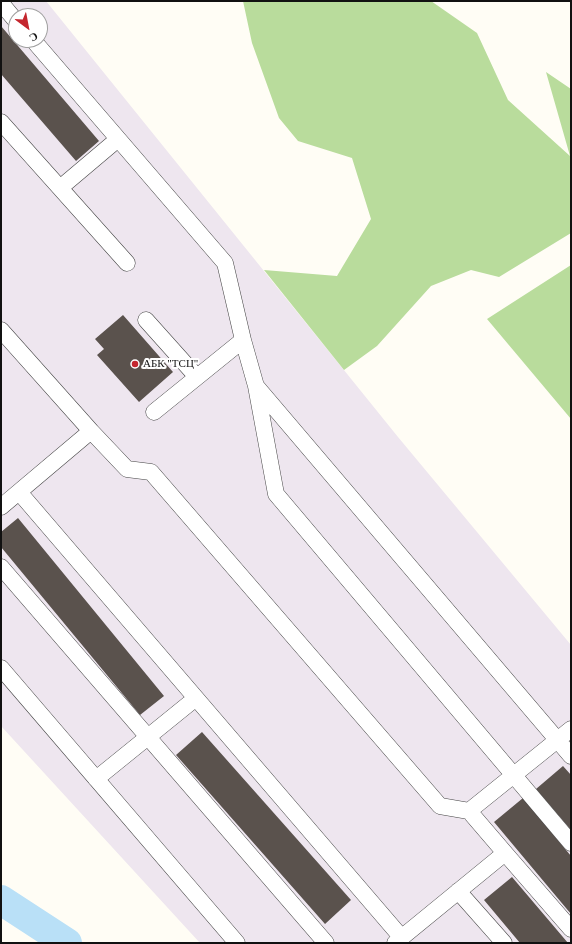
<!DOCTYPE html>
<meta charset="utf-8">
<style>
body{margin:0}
#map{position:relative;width:572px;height:944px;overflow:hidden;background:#fffdf5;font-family:"Times New Roman",serif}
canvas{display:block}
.frame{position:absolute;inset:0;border:2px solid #111;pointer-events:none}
.north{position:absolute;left:8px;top:8px;width:40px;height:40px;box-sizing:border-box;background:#fff;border:1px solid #a0a0a0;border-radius:50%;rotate:148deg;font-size:11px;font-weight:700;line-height:16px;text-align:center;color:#111}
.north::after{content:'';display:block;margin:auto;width:14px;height:18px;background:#c4262e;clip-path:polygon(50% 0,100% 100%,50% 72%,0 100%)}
</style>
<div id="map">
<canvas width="572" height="944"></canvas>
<div class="frame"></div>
<div class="north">С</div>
</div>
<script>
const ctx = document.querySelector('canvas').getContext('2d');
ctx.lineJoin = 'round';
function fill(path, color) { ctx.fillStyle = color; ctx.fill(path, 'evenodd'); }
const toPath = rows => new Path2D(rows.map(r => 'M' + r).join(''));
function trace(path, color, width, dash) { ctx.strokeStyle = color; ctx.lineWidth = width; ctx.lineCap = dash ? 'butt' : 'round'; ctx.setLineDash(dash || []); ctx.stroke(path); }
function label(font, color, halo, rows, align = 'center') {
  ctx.font = font + ' "Times New Roman",serif'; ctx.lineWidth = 4; ctx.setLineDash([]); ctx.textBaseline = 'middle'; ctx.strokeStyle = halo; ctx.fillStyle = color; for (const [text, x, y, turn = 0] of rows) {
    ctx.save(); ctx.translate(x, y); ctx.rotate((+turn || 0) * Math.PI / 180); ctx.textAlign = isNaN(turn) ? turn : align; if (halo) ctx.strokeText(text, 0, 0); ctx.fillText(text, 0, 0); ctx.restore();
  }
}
const industrial = toPath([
 [1,1,46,1,398,437,571,645,571,943,200,943,1,726],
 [16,16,40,16,40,40,16,40]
]);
const forest = toPath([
 [243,1,431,1,477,33,508,100,570,156,546,72,571,89,571,233,499,277,471,270,431,286,377,346,344,370,264,270,337,276,371,219,352,158,298,141,279,118,252,43],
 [571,265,571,419,487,319]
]);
const river = toPath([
 [1,900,67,943]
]);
const building = toPath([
 [1,26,99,141,76,161,1,74],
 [123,315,173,372,139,402,97,355,104,349,95,339],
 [18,518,164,696,140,715,1,547,1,532],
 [202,732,351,900,325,924,176,755],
 [563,766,571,775,571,830,536,789],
 [523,798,571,856,571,914,494,822],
 [512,877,568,943,520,943,484,900]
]);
const minor = toPath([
 [1,3,16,21],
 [33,40,225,263,243,340,154,412],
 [1,122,127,263],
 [60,188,118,139],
 [146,320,197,377],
 [1,330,91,431,1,507],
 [243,340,256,386,571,756],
 [256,386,276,494,571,843],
 [91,431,127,469,151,472,440,806,469,811],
 [19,492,402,938],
 [1,567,326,943],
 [1,668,237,943],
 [96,779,196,698],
 [505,853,571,929],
 [458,891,504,943],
 [395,943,505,853,469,811,571,729]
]);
const markers = [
 [135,364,4,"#c4262e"]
];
const poiNames = [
 ["АБК \"ТСЦ\"",143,364]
];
fill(industrial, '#eee6ef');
fill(forest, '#b9dc9c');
trace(river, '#b9e0f7', 30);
fill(building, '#5a524d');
trace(minor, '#444', 17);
trace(minor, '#fff', 16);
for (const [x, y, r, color] of markers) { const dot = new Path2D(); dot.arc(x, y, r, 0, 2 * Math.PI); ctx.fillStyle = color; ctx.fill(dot); trace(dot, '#fff', 1.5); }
label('11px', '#111', '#fff', poiNames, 'left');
</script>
